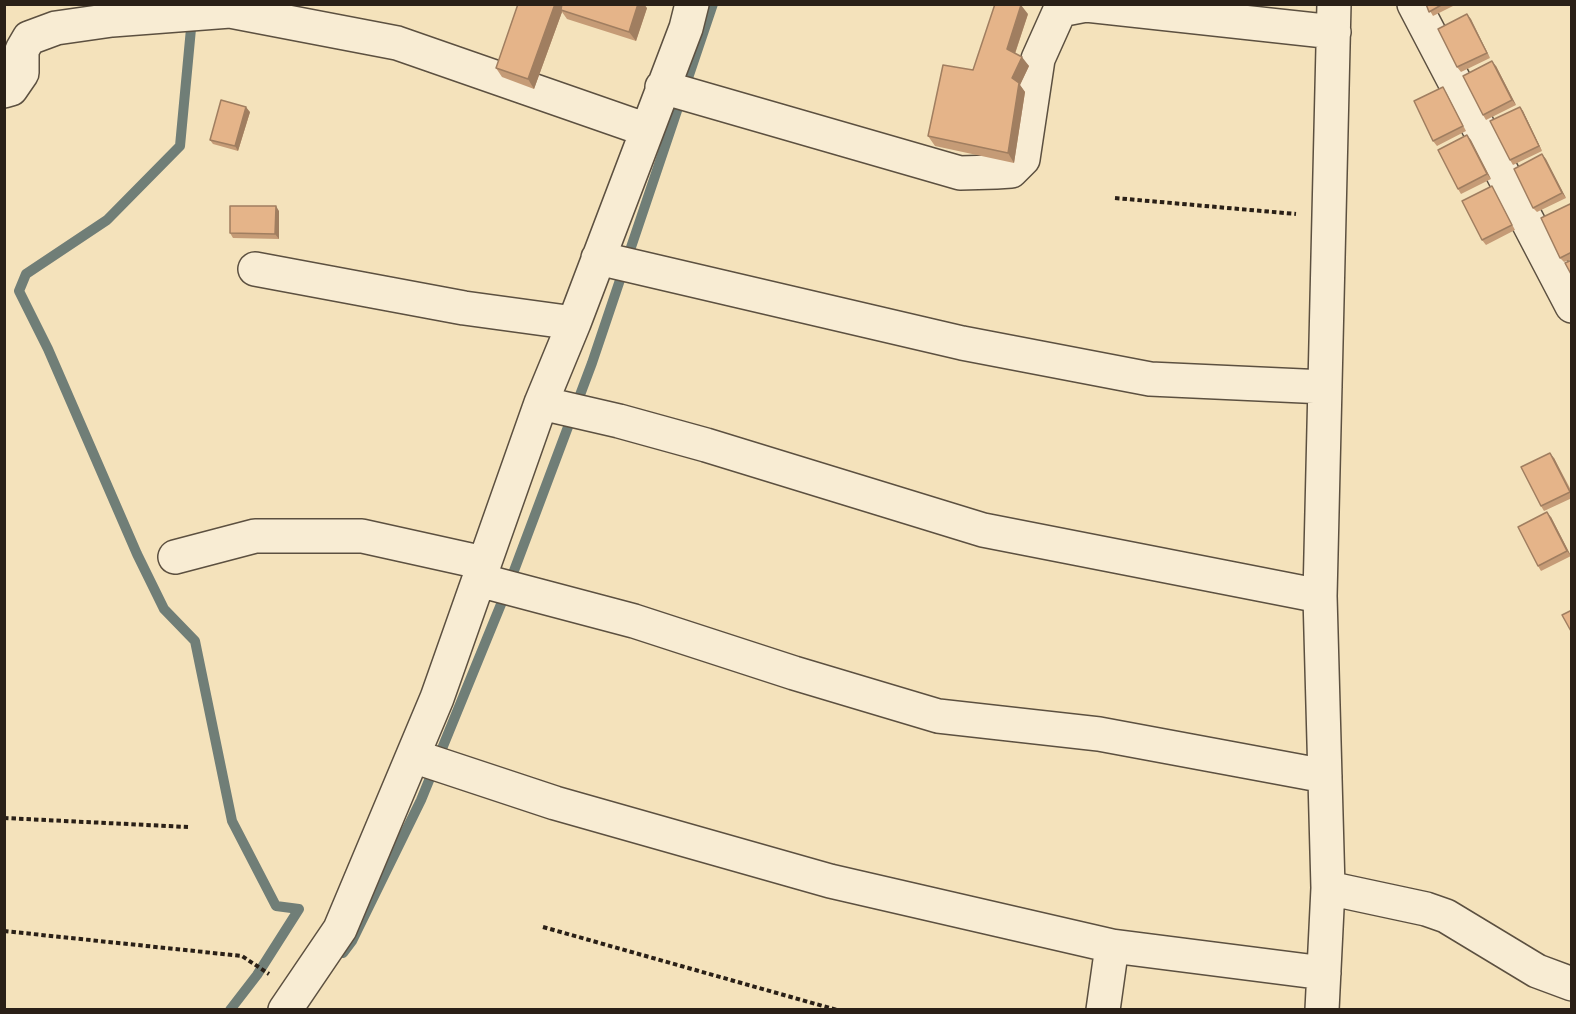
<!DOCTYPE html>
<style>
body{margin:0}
#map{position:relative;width:1576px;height:1014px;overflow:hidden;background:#f4e2bb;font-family:Vollkorn,serif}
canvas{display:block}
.frame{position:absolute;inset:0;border:6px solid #2a2017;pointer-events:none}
</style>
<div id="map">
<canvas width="1576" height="1014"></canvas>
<div class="frame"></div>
</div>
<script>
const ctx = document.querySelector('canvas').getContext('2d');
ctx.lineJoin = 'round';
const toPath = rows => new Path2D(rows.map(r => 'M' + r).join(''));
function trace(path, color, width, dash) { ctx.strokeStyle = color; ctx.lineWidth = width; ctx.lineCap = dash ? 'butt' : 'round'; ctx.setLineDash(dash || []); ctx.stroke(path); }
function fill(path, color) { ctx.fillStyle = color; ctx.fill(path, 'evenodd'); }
const stream = toPath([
 [192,18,180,146,107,220,26,274,19,291,48,349,137,554,164,609,195,641,232,821,276,906,299,909,257,975,230,1010],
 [343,953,352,941,421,800,506,592,592,363,713,4]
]);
const path = toPath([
 [1115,198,1296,214],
 [4,818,188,827],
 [543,927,837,1010],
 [4,931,242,956,269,974]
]);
const street = toPath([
 [1414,4,1572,306],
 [662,87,960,173,996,172,1011,171,1023,159,1038,59,1060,10,1086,5,1334,32],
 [4,91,11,89,22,73,22,50,29,38,56,28,112,20,230,11,397,43,647,130],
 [598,258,962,343,1150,379,1325,387],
 [255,269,464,308,574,323],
 [541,403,619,421,706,445,983,530,1320,596],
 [175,557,255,536,362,536,484,563],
 [479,580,634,621,794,673,938,716,1099,734,1325,776],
 [413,756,555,803,830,881,1112,946,1324,973],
 [1328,888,1426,909,1446,916,1537,971,1572,984],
 [285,1010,340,929,437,698,541,403,574,323,686,28,692,4],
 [1103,1010,1112,946],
 [1322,1010,1328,888,1320,596,1334,4]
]);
const wall = toPath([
 [518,4,647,8,636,41,567,19,562,12,534,89,502,77,496,68],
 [1426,4,1457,4,1433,16],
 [1028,14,1015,54,1029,66,1020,85,1025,92,1014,163,935,146,928,136,973,70],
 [1467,14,1490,58,1461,72,1457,67],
 [1496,66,1516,105,1486,120,1483,115],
 [1446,92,1466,131,1437,146,1433,141],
 [1520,107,1523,111,1542,151,1513,165,1510,160],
 [250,112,238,151,213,144,210,140],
 [1467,135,1491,179,1461,194,1458,189],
 [1542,154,1566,198,1537,212,1533,208],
 [1492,186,1515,230,1486,245,1482,240],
 [1572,206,1572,259,1564,262,1560,258],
 [279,211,279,239,233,238,230,233],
 [1554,458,1572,492,1572,498,1544,511,1541,506],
 [1551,517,1571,556,1541,571,1538,566]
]);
const shadedWall = toPath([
 [555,4,565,4,561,10,562,12,534,89,528,79],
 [638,4,644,4,647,8,636,41,629,32],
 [1021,5,1028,14,1013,59,1007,49],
 [1467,14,1471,19,1490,58,1487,53],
 [1022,57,1029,66,1020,85,1025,92,1014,163,1008,153,1012,78],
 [1492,61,1496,66,1516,105,1512,100],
 [246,107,250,112,238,151,235,146],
 [1520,107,1523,111,1542,151,1539,146],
 [1467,135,1471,140,1491,179,1487,174],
 [1542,154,1546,159,1566,198,1562,193],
 [276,206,279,211,279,239,275,234],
 [1550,453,1554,458,1572,494],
 [1547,512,1551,517,1571,556,1567,551]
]);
const building = toPath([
 [518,4,555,4,528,79,496,68,518,4],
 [562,4,638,4,629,32,561,10,562,4],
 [995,4,1021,5,1007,49,1022,57,1012,78,1019,83,1008,153,928,136,943,65,973,70,995,4],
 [1426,4,1443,4,1429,12,1426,4],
 [1467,14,1487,53,1457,67,1438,29,1467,14],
 [1492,61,1512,100,1483,115,1463,76,1492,61],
 [1443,87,1463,126,1433,141,1414,101,1443,87],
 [221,100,246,107,235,146,210,140,221,100],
 [1520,107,1539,146,1510,160,1490,121,1520,107],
 [1467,135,1487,174,1458,189,1438,150,1467,135],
 [1542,154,1562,193,1533,208,1514,169,1542,154],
 [1492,186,1512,225,1482,240,1462,201,1492,186],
 [1570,204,1572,207,1572,252,1560,258,1541,218,1570,204],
 [230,206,276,206,275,234,230,233,230,206],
 [1572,260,1572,276,1565,263,1572,260],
 [1550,453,1570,492,1541,506,1521,467,1550,453],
 [1547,512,1567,551,1538,566,1518,527,1547,512],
 [1572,610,1572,633,1562,615,1572,610]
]);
trace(stream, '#707e77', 10);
trace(street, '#5c5040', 36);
trace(path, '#2a2017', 4, [4.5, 3]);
trace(street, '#f8ecd3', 33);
fill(wall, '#c59b76');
fill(shadedWall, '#a07e60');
fill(building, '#e5b489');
trace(building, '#a07e60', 1.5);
</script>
